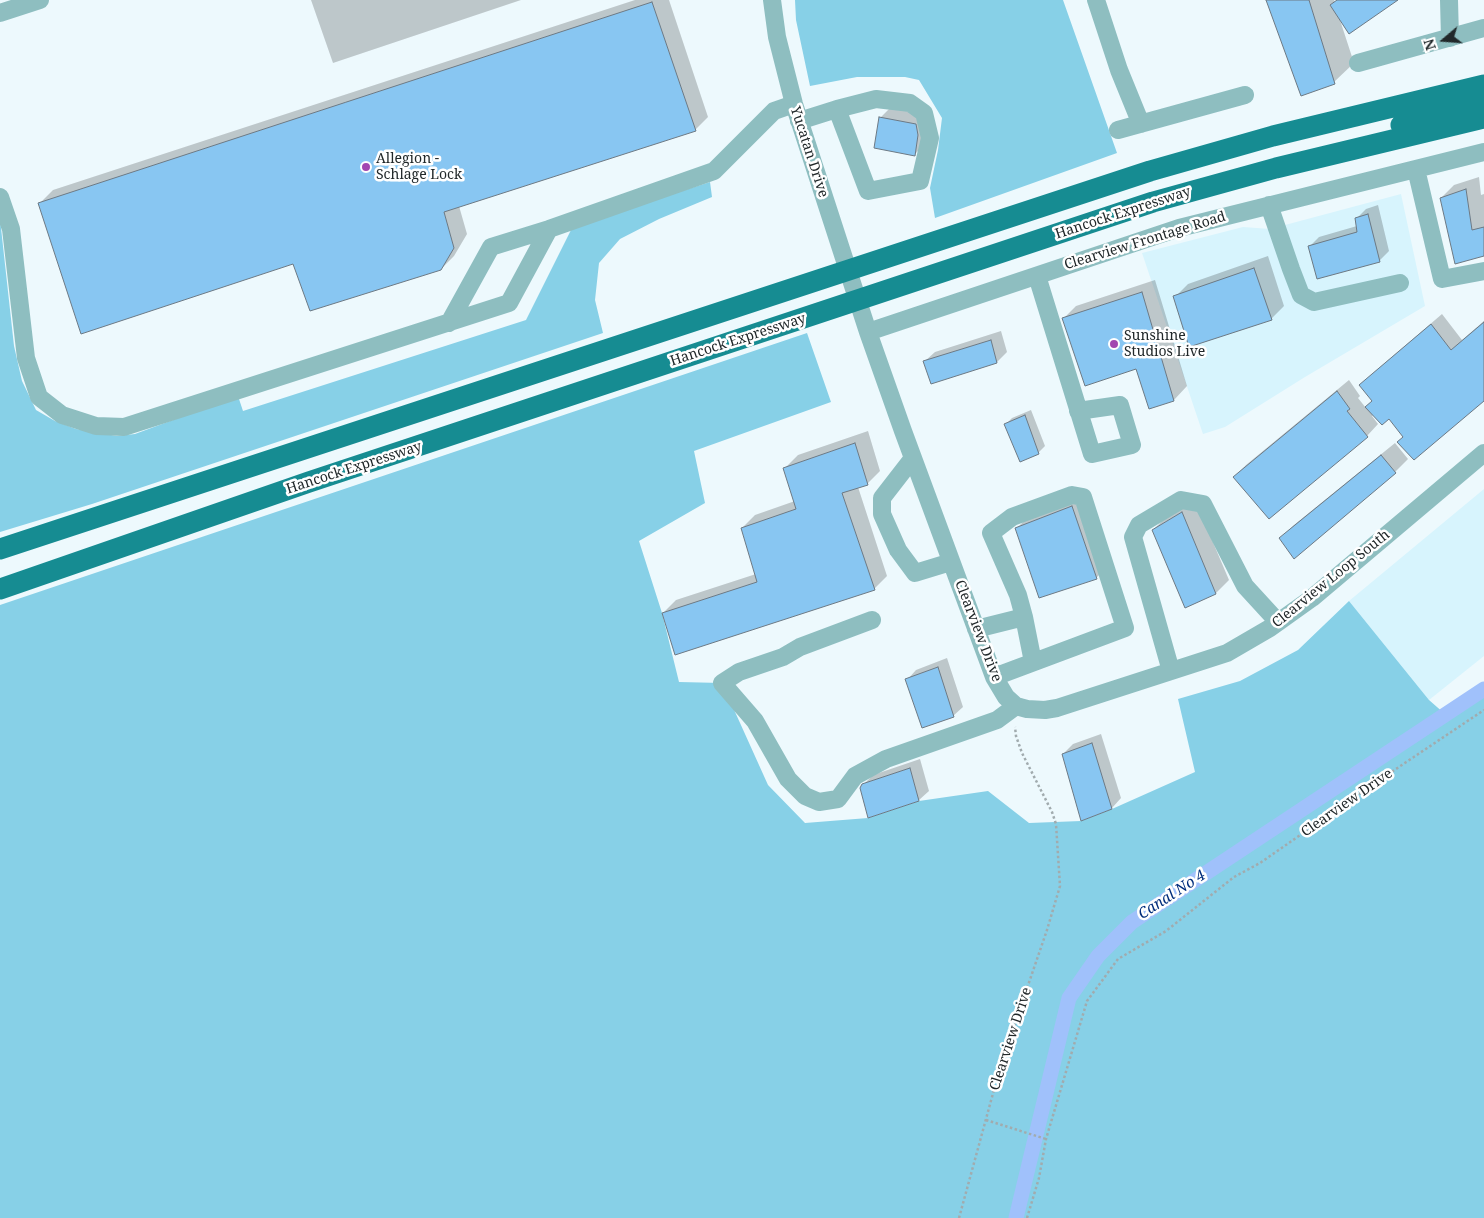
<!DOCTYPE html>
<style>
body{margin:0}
#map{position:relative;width:1484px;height:1218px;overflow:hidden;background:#edf9fd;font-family:"Noto Serif",serif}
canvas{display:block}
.north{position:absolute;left:1419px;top:15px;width:50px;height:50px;-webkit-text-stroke:4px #fff;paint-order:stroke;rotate:252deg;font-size:14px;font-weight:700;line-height:20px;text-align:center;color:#21282a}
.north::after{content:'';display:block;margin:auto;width:18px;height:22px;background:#21282a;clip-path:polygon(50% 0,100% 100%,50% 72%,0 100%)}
</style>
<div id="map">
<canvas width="1484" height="1218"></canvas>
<div class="north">N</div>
</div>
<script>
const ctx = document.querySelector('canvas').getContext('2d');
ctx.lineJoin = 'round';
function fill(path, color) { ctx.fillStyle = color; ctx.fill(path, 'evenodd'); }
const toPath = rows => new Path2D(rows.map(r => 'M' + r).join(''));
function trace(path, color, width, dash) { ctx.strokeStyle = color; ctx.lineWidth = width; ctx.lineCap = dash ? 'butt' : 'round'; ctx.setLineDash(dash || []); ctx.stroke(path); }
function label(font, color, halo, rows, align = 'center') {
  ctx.font = font + ' "Noto Serif",serif'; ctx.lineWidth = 5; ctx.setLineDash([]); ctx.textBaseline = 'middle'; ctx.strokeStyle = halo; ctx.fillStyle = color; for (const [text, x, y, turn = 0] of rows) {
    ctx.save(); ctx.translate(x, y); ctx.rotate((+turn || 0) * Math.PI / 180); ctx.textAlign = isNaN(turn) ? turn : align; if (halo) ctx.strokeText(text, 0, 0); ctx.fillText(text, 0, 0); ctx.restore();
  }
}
const built = toPath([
 [1401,194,1425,306,1305,377,1225,427,1203,434,1142,253,1243,227,1270,229],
 [1484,489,1484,656,1429,700,1349,601]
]);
const green = toPath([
 [795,0,1063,0,1117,153,935,218,930,188,938,150,942,118,919,80,905,77,857,77,810,86,796,20],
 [710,182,712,197,659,219,620,239,599,263,595,300,603,333,92,504,0,532,0,219,14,346,22,381,36,410,55,421,76,429,117,436,135,434,238,396,243,411,526,320,573,226],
 [807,333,831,402,694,451,705,503,639,541,662,613,679,682,722,683,768,785,805,823,868,818,919,801,988,791,1029,823,1081,821,1112,809,1195,772,1178,699,1240,681,1298,650,1349,601,1429,700,1445,714,1484,688,1484,1218,1016,1218,1063,1021,1009,1218,0,1218,0,605]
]);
const shadow = toPath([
 [311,0,521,0,333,63],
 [635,0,669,0,708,117,695,130,459,206,467,234,454,256,441,269,294,263,40,203,53,190],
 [1267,0,1334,0,1335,2,1337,0,1396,0,1340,20,1354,63,1334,82],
 [890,108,925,114,924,145,914,155,881,117],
 [1479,177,1481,195,1484,194,1484,254,1441,198,1454,185],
 [1378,205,1389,251,1379,261,1309,247,1319,237,1357,226,1356,219,1366,209],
 [1268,256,1284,306,1271,319,1175,297,1188,284],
 [1155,280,1187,386,1174,400,1137,367,1063,319,1076,306],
 [1442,314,1462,340,1484,321,1484,400,1404,436,1389,418,1373,415,1372,416,1378,424,1367,436,1234,477,1246,465,1349,380,1360,396,1358,398,1366,408,1373,400,1361,385,1372,374],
 [1001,331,1007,352,997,362,932,383,925,361,935,352],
 [1031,410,1045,446,1038,453,1005,425,1012,418],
 [868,431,880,471,867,484,858,487,887,576,874,589,663,613,676,600,756,574,742,528,755,515,795,501,785,468,798,455],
 [1395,443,1408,459,1395,472,1281,538,1294,525],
 [1085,494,1109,565,1096,578,1017,528,1030,515],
 [1195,500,1229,580,1216,593,1186,607,1153,530,1166,517],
 [947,658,963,707,953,716,907,680,916,670],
 [1101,734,1121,798,1112,808,1081,819,1063,754,1073,744],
 [920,759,929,791,919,800,869,816,863,785,873,775]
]);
const canal = toPath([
 [1016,1218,1069,998,1098,956,1132,922,1484,689]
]);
const building = toPath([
 [1266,0,1309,0,1335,84,1301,96,1266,0],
 [1337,0,1398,0,1349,34,1330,5,1337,0],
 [652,2,696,131,444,212,454,248,441,270,310,311,293,264,81,334,38,203,652,2],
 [879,117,916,124,918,135,915,156,874,148,879,117],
 [1466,189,1472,230,1484,227,1484,256,1455,264,1440,198,1466,189],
 [1368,214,1380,262,1317,279,1308,246,1357,232,1355,218,1368,214],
 [1254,268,1272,320,1189,347,1173,296,1254,268],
 [1142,292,1174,401,1149,409,1136,369,1085,386,1062,318,1142,292],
 [1484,322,1484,401,1414,460,1397,442,1403,437,1389,419,1382,425,1365,407,1372,401,1359,385,1431,324,1451,350,1484,322],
 [991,340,997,363,931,384,923,361,991,340],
 [1337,391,1350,409,1347,411,1368,437,1269,519,1233,477,1337,391],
 [1025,415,1039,454,1020,462,1004,424,1025,415],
 [855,443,868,485,842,493,875,590,675,655,662,613,757,582,741,528,796,509,783,468,855,443],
 [1381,455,1396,473,1294,559,1279,538,1381,455],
 [1072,506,1097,579,1039,598,1015,528,1072,506],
 [1182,512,1216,594,1185,608,1152,530,1182,512],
 [938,667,954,717,922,728,905,679,938,667],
 [1092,743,1112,809,1081,821,1062,754,1092,743],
 [910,768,919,801,868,818,860,788,862,784,910,768]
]);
const path = toPath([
 [986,1120,1046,1139],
 [959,1218,1001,1064,1047,930,1060,886,1056,824,1052,812,1022,753,1016,736,1015,727],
 [1027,1218,1039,1178,1046,1139,1087,1001,1118,959,1166,931,1234,877,1260,863,1378,781,1484,710]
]);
const minor = toPath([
 [772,0,777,37,794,104,868,332,903,431,994,677,1006,697,1016,706,1027,709,1045,710,1057,708,1227,653,1270,628,1312,598,1484,453],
 [1096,0,1119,70,1141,124],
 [1449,0,1450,38],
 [0,13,40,0],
 [1358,63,1484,28],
 [799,121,837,109,876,99,910,103,924,113,930,138,920,181,868,191,837,109],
 [1118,130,1245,95],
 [1416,169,1442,279,1484,271],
 [0,197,11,229,26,358,39,397,62,415,96,426,124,427,509,303,549,229],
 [1269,205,1291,269,1301,295,1314,302,1400,283],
 [1037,276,1092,454,1132,445,1120,405,1078,411],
 [449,323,491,247,549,229,714,171,774,111,794,104],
 [868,332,1179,228,1484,152],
 [913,458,882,498,882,514,898,550,915,573,951,562],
 [872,620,800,647,783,657,739,672,722,683,755,721,788,779,805,796,819,802,838,799,855,776,886,759,997,720,1016,706],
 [976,629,1024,617],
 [1171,671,1133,537,1139,525,1181,500,1203,504,1245,586,1278,622],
 [994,677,1125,628,1083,497,1072,495,1012,517,991,533,1018,595,1024,617,1033,662]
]);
const major = toPath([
 [1401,125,1425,117,1484,102],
 [0,549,1150,171,1273,136,1484,85],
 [0,589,309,482,1153,202,1276,168,1484,118]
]);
const markers = [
 [366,167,5,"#a246b0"],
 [1114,344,5,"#a246b0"]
];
const streetNames = [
 ["Yucatan Drive",809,152,72],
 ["Hancock Expressway",1123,213,-18],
 ["Clearview Frontage Road",1145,241,-17],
 ["Hancock Expressway",738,340,-18],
 ["Hancock Expressway",354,468,-18],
 ["Clearview Loop South",1331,579,-39],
 ["Clearview Drive",978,631,69],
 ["Clearview Drive",1347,803,-35],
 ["Clearview Drive",1011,1039,-72]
];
const poiNames = [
 ["Allegion -",376,159],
 ["Schlage Lock",376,175],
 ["Sunshine",1124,336],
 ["Studios Live",1124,352]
];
const waterNames = [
 ["Canal No 4",1172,895,-33]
];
fill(built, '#d7f4fd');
fill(green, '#87d0e7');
fill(shadow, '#0003');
trace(canal, '#a0c1fb', 15);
fill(building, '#88c6f2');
trace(building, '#6c7984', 1);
trace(path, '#a1abae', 2.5, [2.5, 2.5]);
trace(minor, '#8ebec0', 18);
trace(major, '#168c92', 21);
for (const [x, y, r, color] of markers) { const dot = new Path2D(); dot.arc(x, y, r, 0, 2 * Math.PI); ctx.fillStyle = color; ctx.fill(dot); trace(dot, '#fff', 2); }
label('14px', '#21282a', '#fff', streetNames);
label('14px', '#21282a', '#fff', poiNames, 'left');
label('italic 15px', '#012d7c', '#fff', waterNames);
</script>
